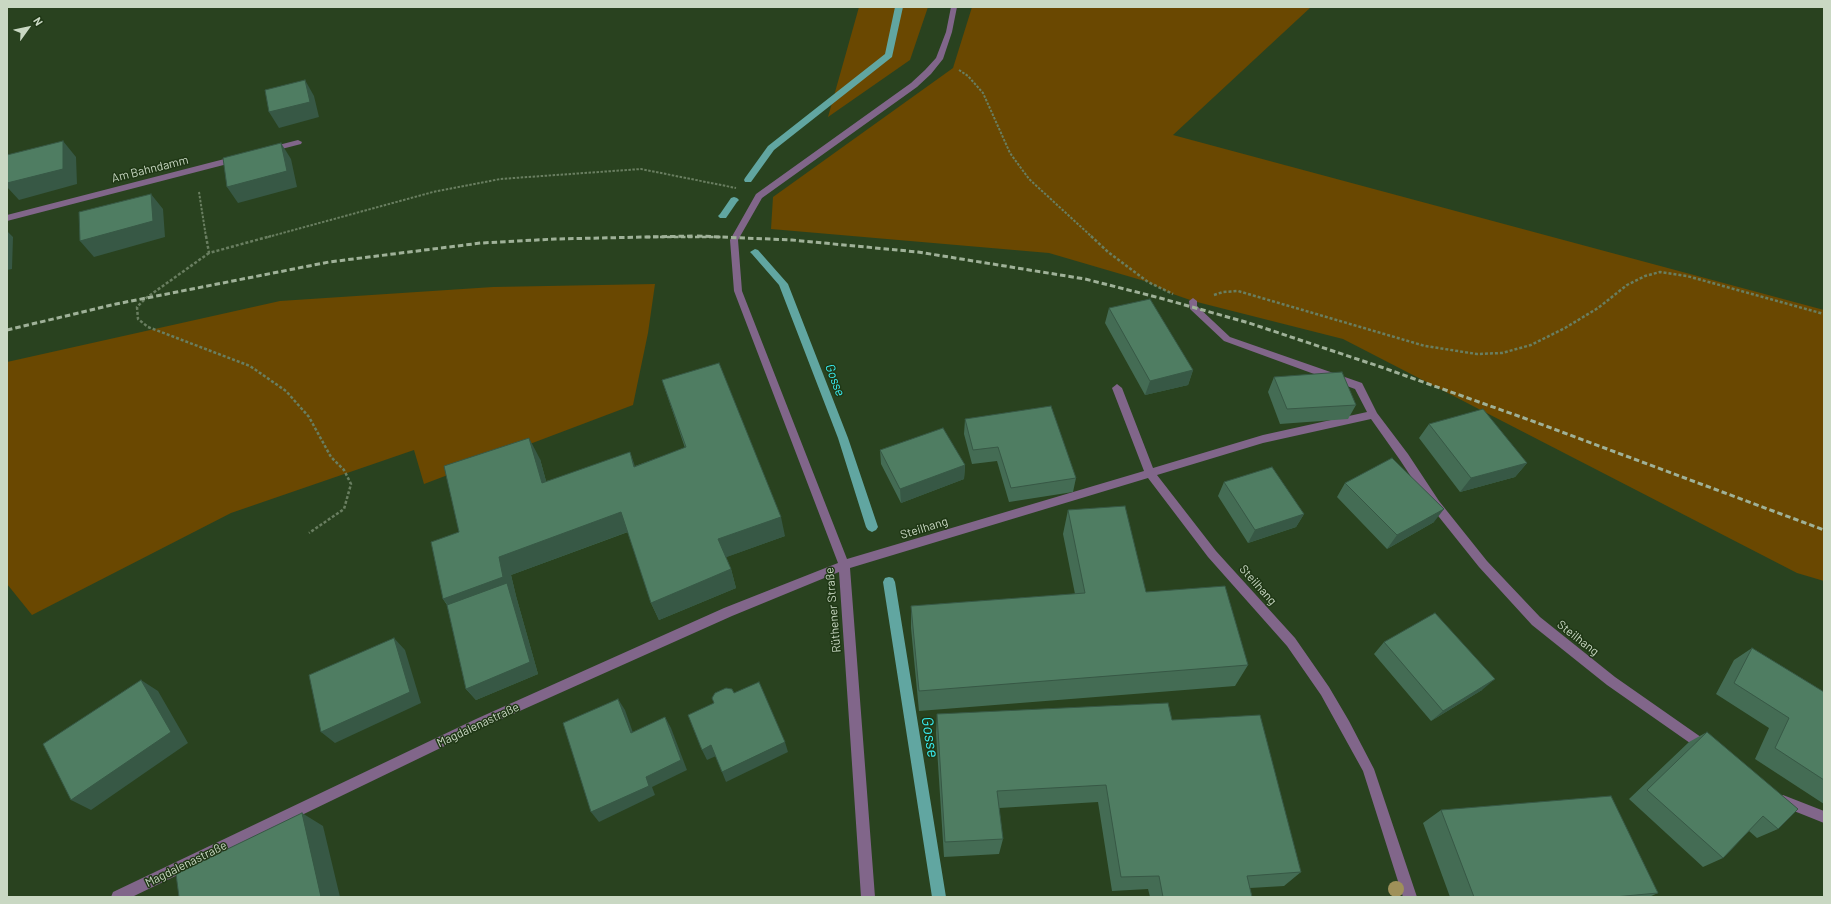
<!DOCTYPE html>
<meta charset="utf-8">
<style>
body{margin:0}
#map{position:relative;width:1831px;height:904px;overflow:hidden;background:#29421f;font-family:Barlow,sans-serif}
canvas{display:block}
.frame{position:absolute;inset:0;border:8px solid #c9d8c3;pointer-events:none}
.north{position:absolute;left:8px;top:8px;width:40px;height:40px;-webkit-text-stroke:3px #1f3715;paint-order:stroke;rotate:57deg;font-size:11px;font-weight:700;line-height:16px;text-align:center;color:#c9d8c3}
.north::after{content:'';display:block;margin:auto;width:14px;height:18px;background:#c9d8c3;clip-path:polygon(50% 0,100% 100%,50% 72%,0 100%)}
</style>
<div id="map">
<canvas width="1831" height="904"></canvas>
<div class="frame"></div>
<div class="north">N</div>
</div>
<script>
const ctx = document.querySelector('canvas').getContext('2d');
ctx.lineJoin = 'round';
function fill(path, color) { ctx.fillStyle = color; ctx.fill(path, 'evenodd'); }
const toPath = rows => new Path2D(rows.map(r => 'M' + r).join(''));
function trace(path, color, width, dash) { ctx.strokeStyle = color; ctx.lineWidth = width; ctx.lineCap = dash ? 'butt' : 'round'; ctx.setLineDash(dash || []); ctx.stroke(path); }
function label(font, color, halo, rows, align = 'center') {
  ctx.font = font + ' Barlow,sans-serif'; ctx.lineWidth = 3; ctx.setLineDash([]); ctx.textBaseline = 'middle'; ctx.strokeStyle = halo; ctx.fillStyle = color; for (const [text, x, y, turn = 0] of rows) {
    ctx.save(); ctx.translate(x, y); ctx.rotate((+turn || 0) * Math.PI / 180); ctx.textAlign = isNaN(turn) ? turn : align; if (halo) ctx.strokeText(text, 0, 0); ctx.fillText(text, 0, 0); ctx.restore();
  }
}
const green = toPath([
 [859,7,928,7,910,60,828,117],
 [972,7,1311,7,1173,135,1824,310,1824,581,1797,573,1343,339,1193,301,1170,293,1148,282,1049,253,771,229,773,197,953,68],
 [655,284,648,333,633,405,424,484,414,450,231,513,32,615,7,584,7,362,280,301,493,287]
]);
const stream = toPath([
 [895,7,903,7,892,57,774,150,751,182,745,182,744,180,745,178,768,146,885,54,895,7],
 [734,197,737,198,739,200,737,202,726,218,720,218,718,216,720,214,731,198,734,197],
 [755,249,758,250,788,284,848,438,878,527,876,530,872,532,868,530,866,527,838,438,779,285,752,254,750,252,755,249],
 [889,577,893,578,895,582,946,897,932,897,883,582,885,578,889,577]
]);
const pathFar1 = toPath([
 [959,70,968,76,983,93,1010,153,1029,179,1092,237],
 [199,192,206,237],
 [268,237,433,192,500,179,641,169,736,188]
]);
const path = toPath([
 [206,236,209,253,271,236],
 [1091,236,1108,252,1148,282,1173,294],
 [209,253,146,298,137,307,138,319,148,327,250,366,286,391,309,417,331,457,344,470,351,484,344,509,309,533],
 [1214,295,1223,292,1238,291,1425,346,1477,354,1502,353,1531,345,1565,328,1598,308,1627,285,1645,276,1660,272,1687,276,1824,314]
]);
const minor = toPath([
 [951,7,957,7,952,32,943,59,931,74,917,87,762,198,738,240,742,291,847,559,1144,471,1112,388,1117,384,1122,388,1153,468,1263,435,1367,412,1355,389,1224,341,1190,309,1189,301,1193,298,1197,301,1197,306,1230,337,1362,383,1377,413,1408,454,1439,501,1487,561,1540,617,1615,677,1708,742,1710,746,1708,750,1704,752,1700,750,1607,685,1532,625,1479,567,1431,507,1400,460,1371,419,1263,443,1157,475,1216,551,1295,638,1329,687,1349,721,1374,769,1417,897,1403,897,1363,771,1321,695,1287,646,1208,557,1148,478,850,568,875,897,861,897,839,572,732,616,484,727,132,897,111,897,113,892,476,719,724,608,838,563,734,291,730,240,756,194,911,83,925,70,936,58,946,32,951,7],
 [298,140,302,142,301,144,270,152,266,150,267,148,298,140],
 [236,156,239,157,239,161,7,221,7,215,236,156],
 [1783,795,1824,811,1824,823,1779,805,1777,801,1779,797,1783,795]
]);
const railFar1 = toPath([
 [646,237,721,237]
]);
const rail = toPath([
 [697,236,792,240,918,252,1085,279,1160,298,1249,323,1381,367,1535,422,1824,530],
 [7,330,116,304,329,262,481,243,555,239,693,236]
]);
const trees = [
 [1396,889]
];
const wall = toPath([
 [1109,308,1193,370,1188,385,1145,395,1105,323],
 [1274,377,1356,405,1348,419,1280,424,1268,392],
 [662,380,785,536,726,557,731,569,736,588,659,620,651,603,628,532,511,575,516,596,538,674,476,700,466,689,447,605,443,599,459,532,540,459,546,481,635,466,685,448],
 [965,419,1076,478,1073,492,1009,502,997,461,972,464,964,434],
 [1429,424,1527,463,1515,477,1460,492,1419,438],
 [880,450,965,465,964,479,901,503,881,464],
 [1224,482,1304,514,1296,527,1248,543,1218,496],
 [1345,483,1434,522,1387,549,1337,497],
 [1068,510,1146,592,1248,665,1235,686,919,711,911,628,911,606,1075,594,1063,534],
 [1384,642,1482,690,1431,721,1374,654],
 [1752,648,1824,692,1824,804,1755,759,1769,728,1716,694,1734,660],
 [937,714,1172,720,1301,872,1284,886,1250,888,1252,897,1150,897,1148,889,1112,891,1098,802,999,808,1003,839,999,854,944,857,936,733],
 [1707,732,1778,829,1757,838,1749,831,1723,858,1703,867,1629,799,1689,742],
 [1441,810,1658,893,1649,897,1450,897,1423,823]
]);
const shadedWall = toPath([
 [305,80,314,96,319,117,279,128,269,112],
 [63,141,76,157,77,184,19,200,7,187,7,183],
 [281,143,291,159,297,187,238,203,227,187],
 [151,194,163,209,165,237,94,257,80,241],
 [7,231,13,237,12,269,7,270],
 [1193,370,1188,385,1145,395,1150,381],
 [529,438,540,459,552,503,542,483],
 [630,452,637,472,634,467],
 [1527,463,1515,477,1460,492,1471,478],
 [965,465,964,479,901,503,900,489],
 [1444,509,1434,522,1387,549,1397,535],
 [621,512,630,531,511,575,516,596,538,674,476,700,466,689,457,617,443,599,499,557],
 [1304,514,1296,527,1248,543,1255,530],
 [781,517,785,536,724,558,718,539],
 [731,569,736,588,659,620,651,603],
 [394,638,405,650,421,703,335,743,321,732],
 [1495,679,1482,690,1431,721,1443,711],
 [141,680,158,691,188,743,91,810,71,800],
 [618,699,625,710,637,744,631,733],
 [665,717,671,728,687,770,652,787,655,795,599,822,591,812,646,777],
 [785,742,788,752,726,782,722,772],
 [711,745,716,756,707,760,702,750],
 [302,813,323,826,340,897,321,897]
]);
const building = toPath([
 [305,80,310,102,269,112,265,90,305,80],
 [63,141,63,169,7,183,7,155,63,141],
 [281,143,287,171,227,187,223,158,281,143],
 [151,194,153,221,80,241,79,212,151,194],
 [1150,299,1193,370,1150,381,1109,308,1150,299],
 [719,363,781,517,718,539,731,569,651,603,621,512,499,557,503,577,443,599,431,542,459,532,444,466,529,438,542,483,630,452,634,467,686,447,662,380,719,363],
 [1342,372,1356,405,1287,409,1274,377,1342,372],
 [1051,406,1076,478,1011,488,998,447,973,450,965,419,1051,406],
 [1483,409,1527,463,1471,478,1429,424,1483,409],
 [943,428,965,465,900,489,880,450,943,428],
 [1392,458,1444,509,1397,535,1345,483,1392,458],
 [1272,467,1304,514,1255,530,1224,482,1272,467],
 [1125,506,1146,592,1225,586,1248,665,919,691,911,606,1085,593,1068,510,1125,506],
 [507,583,530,662,466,689,447,605,507,583],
 [1435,613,1495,679,1443,711,1384,642,1435,613],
 [394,638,410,692,321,732,309,675,394,638],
 [1752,648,1824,692,1824,780,1775,748,1789,718,1734,683,1752,648],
 [141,680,171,732,71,800,43,744,141,680],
 [759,682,785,742,722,772,711,745,702,750,688,715,714,703,712,698,715,693,726,688,732,689,734,693,759,682],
 [618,699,631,733,665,717,681,760,646,777,649,786,591,812,563,723,618,699],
 [1168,703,1172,720,1260,715,1301,872,1247,876,1252,897,1163,897,1159,876,1121,877,1106,785,997,791,1003,839,945,842,937,714,1168,703],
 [1707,732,1798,809,1778,829,1763,816,1723,858,1647,790,1707,732],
 [1611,796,1658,893,1614,897,1474,897,1441,810,1611,796],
 [302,813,321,897,179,897,176,874,302,813]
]);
const streetNames = [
 ["Am Bahndamm",150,169,-14],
 ["Steilhang",924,528,-17],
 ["Steilhang",1258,585,48],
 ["Rüthener Straße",833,610,-95],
 ["Steilhang",1578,638,38],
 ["Magdalenastraße",478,725,-25],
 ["Magdalenastraße",186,864,-26]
];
const waterNames = [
 ["Gosse",835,380,69]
];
const nearWaternames = [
 ["Gosse",930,737,81]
];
fill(green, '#6a4801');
fill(stream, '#61a6a1');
trace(pathFar1, '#697e60', 2, [2.5, 1.5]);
trace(path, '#697e60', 2.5, [3, 2]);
fill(minor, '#81668a');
trace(railFar1, '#9fb198', 2.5, [4.5, 2.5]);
trace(rail, '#9fb198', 3, [5.5, 3]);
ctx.fillStyle = '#9f9159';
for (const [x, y] of trees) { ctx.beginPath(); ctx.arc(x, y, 8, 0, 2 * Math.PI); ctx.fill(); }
fill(wall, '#446c54');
fill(shadedWall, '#375845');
fill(building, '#4f7d62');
trace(building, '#375845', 1);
label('12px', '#c9d8c3', '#1f3715', streetNames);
label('italic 13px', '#39eef3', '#1f3715', waterNames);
label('italic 16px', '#39eef3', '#1f3715', nearWaternames);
</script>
